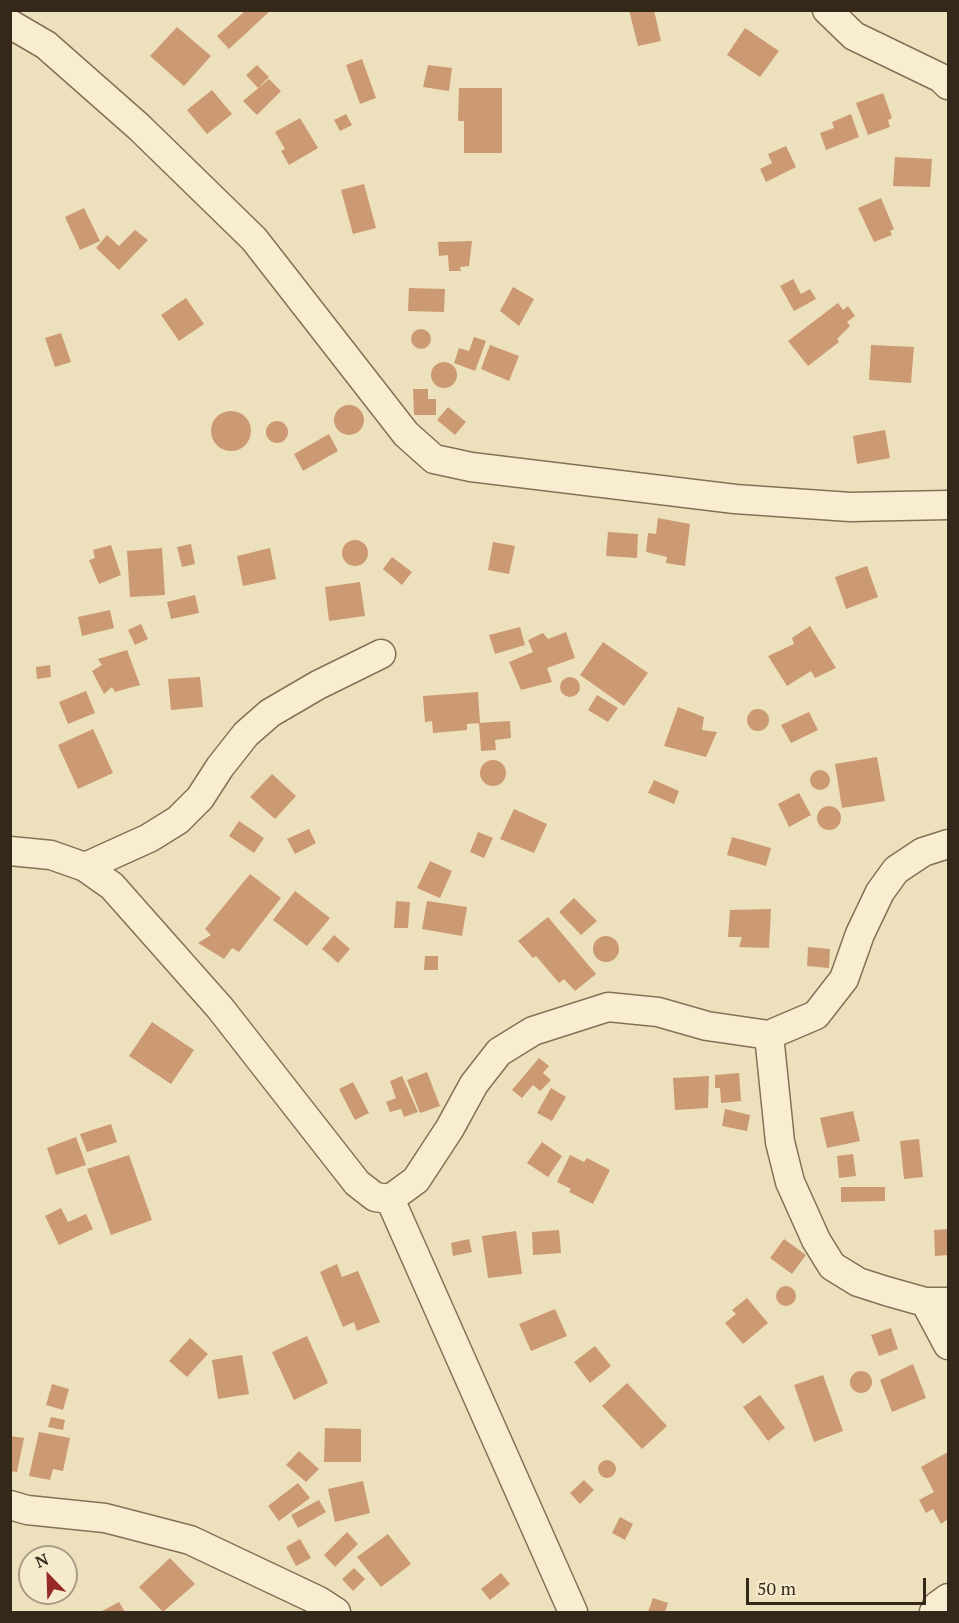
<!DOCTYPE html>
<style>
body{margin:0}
#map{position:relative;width:959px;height:1623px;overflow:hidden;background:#ede0bd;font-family:"PT Serif",serif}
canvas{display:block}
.frame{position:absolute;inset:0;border:12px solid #34281b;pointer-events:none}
.north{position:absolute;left:18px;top:1545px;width:60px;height:60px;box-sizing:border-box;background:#f5eacc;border:2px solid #a89c85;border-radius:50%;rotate:337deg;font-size:16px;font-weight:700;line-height:24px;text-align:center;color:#34281b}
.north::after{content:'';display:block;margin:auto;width:21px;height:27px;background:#942927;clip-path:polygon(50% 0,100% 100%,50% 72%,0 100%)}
.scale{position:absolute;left:746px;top:1578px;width:180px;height:27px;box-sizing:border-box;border:3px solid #34281b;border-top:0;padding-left:8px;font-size:18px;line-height:21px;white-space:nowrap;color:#34281b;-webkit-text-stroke:4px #f5eacc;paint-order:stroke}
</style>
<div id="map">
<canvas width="959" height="1623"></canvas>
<div class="frame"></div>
<div class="north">N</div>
<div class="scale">50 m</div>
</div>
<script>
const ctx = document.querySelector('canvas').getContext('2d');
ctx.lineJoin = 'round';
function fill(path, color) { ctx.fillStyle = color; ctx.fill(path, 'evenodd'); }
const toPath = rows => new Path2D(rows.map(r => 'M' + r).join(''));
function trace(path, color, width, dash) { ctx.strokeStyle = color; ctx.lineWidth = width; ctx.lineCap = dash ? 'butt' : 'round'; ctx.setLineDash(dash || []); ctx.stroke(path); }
const building = toPath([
 [246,10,271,10,229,49,217,36],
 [629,10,654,10,661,41,638,46],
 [177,27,211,56,184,86,150,56],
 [745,28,779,51,760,77,727,55],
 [362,59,376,98,360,104,346,65],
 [257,65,269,77,258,88,246,75],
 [428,65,452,68,449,91,423,87],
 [269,79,281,91,257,115,243,101],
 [459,88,502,88,502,153,464,153,464,121,458,121],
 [212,90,232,114,207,134,187,110],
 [883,93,892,118,888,120,890,127,868,135,856,103],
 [346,114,352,125,340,131,334,120],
 [851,114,859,137,826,150,820,133,834,128,832,122],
 [300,118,318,148,289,165,281,151,285,149,275,132],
 [786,146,796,167,766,182,760,169,772,163,768,154],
 [895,157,932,159,930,187,893,186],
 [364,184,376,228,353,234,341,190],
 [881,198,894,229,890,231,892,235,874,242,858,208],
 [84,208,100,241,80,250,65,217],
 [135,230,148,240,119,270,96,248,107,235,119,246],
 [472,241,469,266,460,267,461,271,449,271,448,255,439,256,438,242],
 [793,279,801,294,810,289,816,299,794,311,780,286],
 [513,287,534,299,519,326,500,311],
 [409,288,445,289,444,312,408,311],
 [186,298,204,324,179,341,161,315],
 [838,303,843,310,848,306,855,316,847,322,850,326,837,339,839,342,808,366,788,341],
 '411 339a10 10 0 1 1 20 0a10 10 0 1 1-20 0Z',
 [61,333,71,362,55,367,45,338],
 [474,337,486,341,475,371,454,363,459,348,469,351],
 [490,345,519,356,509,381,481,369],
 [871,345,914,347,911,383,869,380],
 '431 375a13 13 0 1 1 26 0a13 13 0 1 1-26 0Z',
 [413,389,428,389,428,399,436,399,436,415,414,415],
 '334 420a15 15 0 1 1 30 0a15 15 0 1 1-30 0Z',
 [448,407,466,422,455,435,437,420],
 '211 431a20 20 0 1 1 40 0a20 20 0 1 1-40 0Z',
 '266 432a11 11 0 1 1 22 0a11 11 0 1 1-22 0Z',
 [885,430,890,458,857,464,853,436],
 [329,434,338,451,303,471,294,454],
 [658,518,690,524,685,566,666,563,667,557,646,552,648,533,656,534],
 [608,532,638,534,637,558,606,556],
 '342 553a13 13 0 1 1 26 0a13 13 0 1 1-26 0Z',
 [493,542,515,546,509,574,488,570],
 [191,544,195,564,182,567,177,547],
 [111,545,121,575,99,584,89,560,95,558,93,550],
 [162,548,165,595,130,597,127,551],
 [270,548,276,579,243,586,237,556],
 [392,557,412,572,402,585,383,569],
 [867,566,878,597,846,609,835,577],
 [360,582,365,616,329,621,325,587],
 [195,595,199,613,171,619,167,602],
 [110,610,114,628,82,636,78,617],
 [141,624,148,639,135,645,128,630],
 [810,626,836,668,815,678,811,671,787,686,768,656,794,644,792,638],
 [520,627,525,645,495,654,489,635],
 [566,632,575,658,547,668,552,682,521,690,509,662,533,652,528,640,543,633,548,639],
 [603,642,648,673,624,706,580,675],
 [127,650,140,685,115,692,112,687,104,694,92,671,102,665,98,659],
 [50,665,51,677,37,679,36,667],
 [200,677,203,707,171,710,168,679],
 '560 687a10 10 0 1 1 20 0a10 10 0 1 1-20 0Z',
 [86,691,95,713,68,724,59,702],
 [478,692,480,723,467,724,467,730,433,733,432,721,425,722,423,696],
 [597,695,618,708,608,722,588,710],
 [678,707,704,717,702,730,717,732,706,757,664,746],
 '747 720a11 11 0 1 1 22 0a11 11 0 1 1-22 0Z',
 [809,712,818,730,791,743,781,725],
 [510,721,511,738,495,740,496,750,481,751,479,723],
 [93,729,113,773,78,789,58,745],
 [877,757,885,801,842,808,835,764],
 '480 773a13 13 0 1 1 26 0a13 13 0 1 1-26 0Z',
 '810 780a10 10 0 1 1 20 0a10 10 0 1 1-20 0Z',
 [272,774,296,796,275,819,250,797],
 [654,780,679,791,674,804,648,793],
 [799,793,811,815,789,827,778,804],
 '817 818a12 12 0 1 1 24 0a12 12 0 1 1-24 0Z',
 [514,809,547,824,534,853,500,839],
 [239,821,264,838,254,853,229,836],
 [309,829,316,843,295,854,287,839],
 [478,832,493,838,484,858,470,852],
 [732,837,771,848,766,866,727,855],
 [430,861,452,871,440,898,417,888],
 [250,874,281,898,239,952,232,948,224,959,198,943,211,935,205,929],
 [295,891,330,918,307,946,273,920],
 [574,898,597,921,581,935,559,912],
 [396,901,410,902,408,928,394,928],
 [427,901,467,907,462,936,422,929],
 [771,909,769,948,739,947,742,937,728,937,730,910],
 [548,917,596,974,575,991,564,979,559,983,536,956,533,958,518,941],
 [334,935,350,949,338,963,322,949],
 '593 949a13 13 0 1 1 26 0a13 13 0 1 1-26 0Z',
 [808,947,830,949,829,968,807,966],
 [425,956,438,956,438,970,424,970],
 [152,1022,194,1050,171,1084,129,1056],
 [539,1058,549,1066,543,1073,551,1080,540,1091,533,1085,522,1098,512,1090],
 [427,1072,440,1106,420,1113,407,1080],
 [739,1073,741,1101,721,1103,720,1088,715,1088,715,1075],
 [402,1076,418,1112,404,1117,401,1109,390,1112,386,1102,396,1098,390,1081],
 [709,1076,708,1108,675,1110,673,1078],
 [353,1082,369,1113,355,1120,339,1089],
 [551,1088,566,1097,552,1121,537,1113],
 [725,1109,750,1115,747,1131,722,1126],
 [853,1111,860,1141,827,1148,820,1118],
 [111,1124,117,1142,87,1152,80,1134],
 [76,1137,86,1165,56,1175,47,1148],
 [919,1139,923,1177,904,1179,900,1141],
 [542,1142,562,1156,548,1177,527,1163],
 [853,1154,856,1176,839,1178,837,1156],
 [129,1155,152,1220,111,1235,87,1169],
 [570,1155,584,1162,587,1158,610,1170,593,1204,569,1192,571,1189,557,1182],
 [841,1187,885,1187,885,1201,841,1202],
 [61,1208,68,1222,86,1214,93,1229,59,1245,45,1216],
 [948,1229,948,1255,935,1256,934,1230],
 [559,1230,561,1253,533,1255,532,1232],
 [516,1231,522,1274,488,1278,482,1236],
 [469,1239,472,1252,453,1256,451,1243],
 [784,1239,806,1255,792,1274,770,1258],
 [337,1264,342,1277,358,1271,380,1322,357,1331,354,1322,343,1327,320,1272],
 '776 1296a10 10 0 1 1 20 0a10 10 0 1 1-20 0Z',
 [747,1298,768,1323,743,1344,725,1323,736,1314,732,1310],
 [555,1309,567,1336,531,1351,519,1324],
 [891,1328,898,1349,879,1356,871,1335],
 [307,1336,328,1383,294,1400,272,1352],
 [190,1338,208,1354,187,1377,169,1361],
 [595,1346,611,1366,590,1383,574,1362],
 [242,1355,249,1394,218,1399,212,1360],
 [913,1364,926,1398,892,1412,880,1380],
 '850 1382a11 11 0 1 1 22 0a11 11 0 1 1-22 0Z',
 [823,1375,843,1431,814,1442,794,1385],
 [627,1383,667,1426,642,1449,602,1406],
 [52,1384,69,1389,63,1410,46,1405],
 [760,1395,785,1428,768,1441,743,1407],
 [51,1417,65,1420,63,1430,48,1427],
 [325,1428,361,1429,361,1462,324,1462],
 [39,1432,70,1438,63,1471,53,1469,50,1480,29,1476],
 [10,1436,24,1438,17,1472,10,1471],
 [299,1451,319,1469,306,1482,286,1465],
 [948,1452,948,1519,941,1524,933,1509,926,1513,919,1500,934,1492,921,1467],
 '598 1469a9 9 0 1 1 18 0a9 9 0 1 1-18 0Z',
 [584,1480,594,1490,580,1504,570,1493],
 [363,1481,370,1513,335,1522,328,1489],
 [298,1483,310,1498,279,1521,268,1506],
 [319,1500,326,1512,298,1528,291,1515],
 [620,1517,633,1524,625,1540,612,1533],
 [347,1532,358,1544,335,1567,324,1555],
 [388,1534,411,1564,381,1587,357,1557],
 [300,1539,311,1558,296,1566,286,1547],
 [170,1558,195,1584,163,1612,139,1587],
 [354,1568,365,1579,353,1591,342,1579],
 [501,1573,510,1584,490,1600,481,1589],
 [653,1598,668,1603,665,1612,648,1612],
 [119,1602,125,1612,100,1612]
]);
const street = toPath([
 [827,10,854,36,941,78,948,85],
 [10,24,46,45,139,127,254,239,406,434,434,459,471,467,735,499,850,507,948,505],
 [10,851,51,855,85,867,112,886,220,1008,357,1183,375,1197,390,1199,573,1612],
 [85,867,149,838,178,820,200,798,220,767,246,734,270,713,318,685,381,654],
 [769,1035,780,1142,790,1182,816,1240,832,1266,858,1282,886,1291,925,1302,948,1302],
 [390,1199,416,1180,450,1128,474,1084,499,1052,533,1031,608,1007,658,1012,707,1026,769,1035,816,1015,844,979,860,934,880,892,896,870,923,852,948,844],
 [925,1302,948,1345],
 [10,1505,27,1510,105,1518,190,1540,319,1601,336,1612],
 [934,1612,937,1606,948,1598]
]);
fill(building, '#cc9a72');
trace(street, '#857056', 31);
trace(street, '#f8edd0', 28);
</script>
